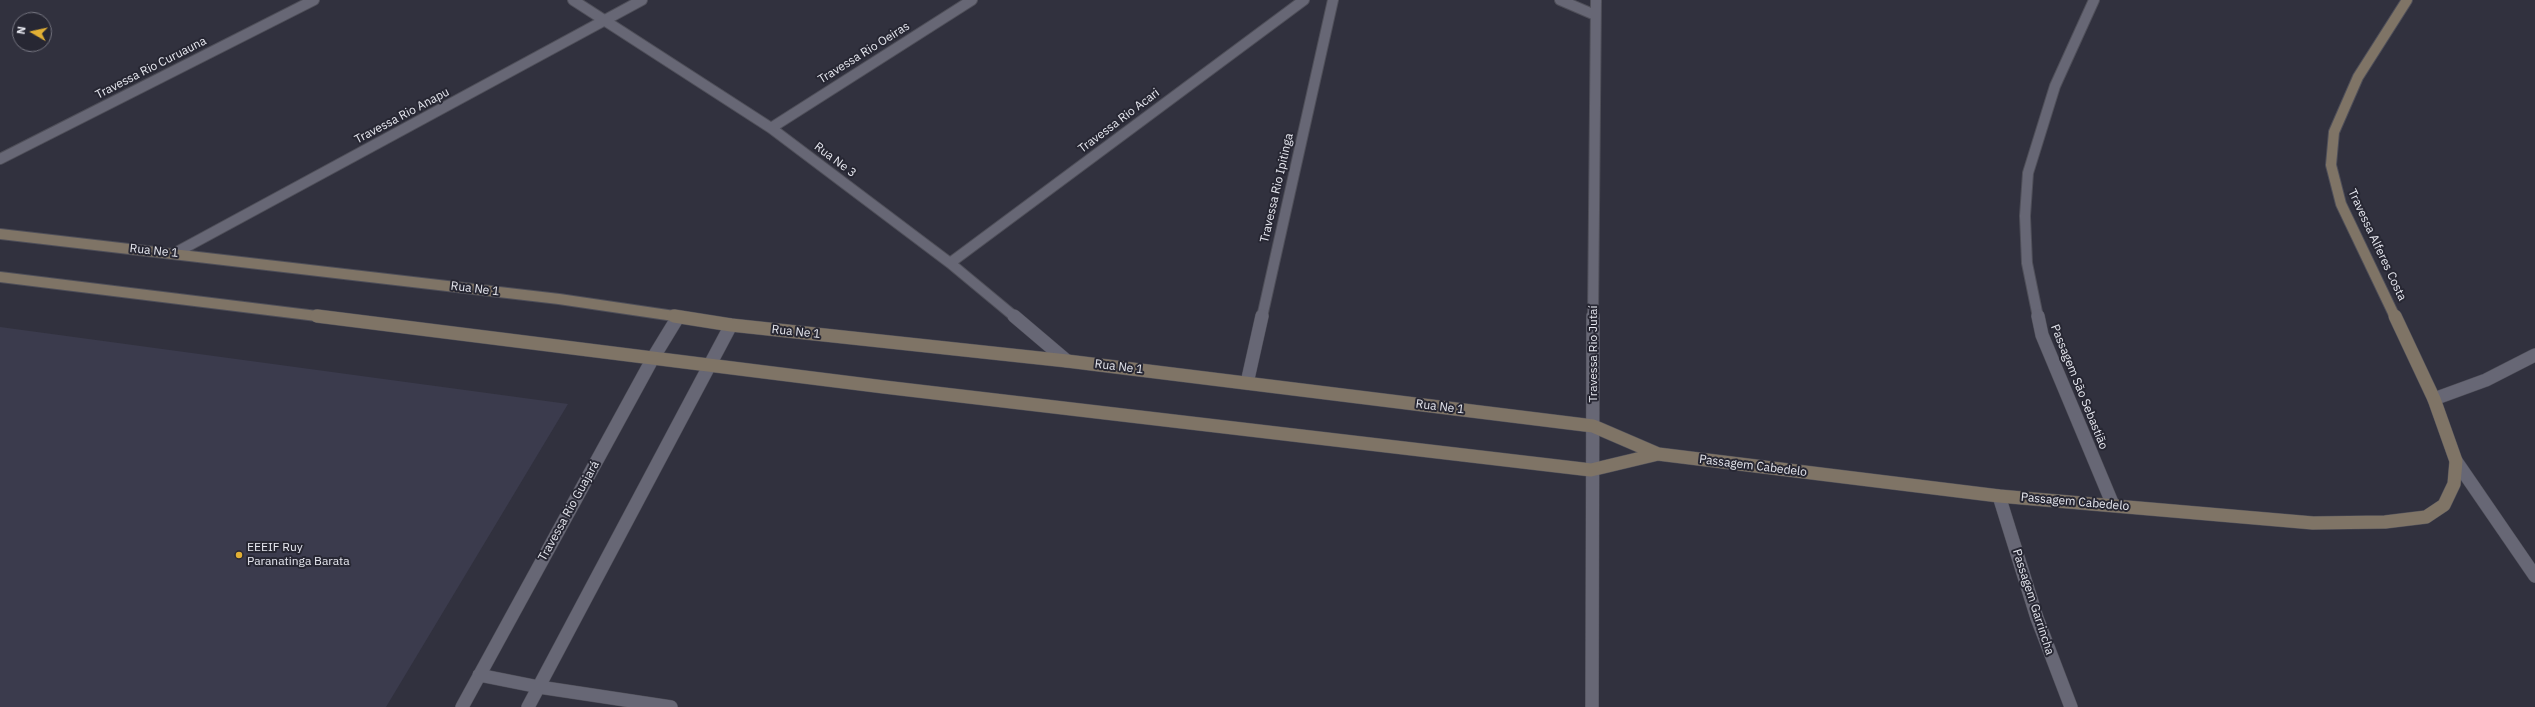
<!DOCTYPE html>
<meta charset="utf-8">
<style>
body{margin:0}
#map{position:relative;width:2535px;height:707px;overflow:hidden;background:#31313e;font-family:"IBM Plex Sans",sans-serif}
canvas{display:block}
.north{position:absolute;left:12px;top:12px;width:40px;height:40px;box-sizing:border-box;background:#272733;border:1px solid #74747f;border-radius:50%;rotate:279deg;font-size:11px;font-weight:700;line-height:16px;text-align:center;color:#e7e8f0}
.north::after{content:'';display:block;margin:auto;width:14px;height:18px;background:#e1af34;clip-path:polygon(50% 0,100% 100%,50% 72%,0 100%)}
</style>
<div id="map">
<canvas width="2535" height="707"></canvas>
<div class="north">N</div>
</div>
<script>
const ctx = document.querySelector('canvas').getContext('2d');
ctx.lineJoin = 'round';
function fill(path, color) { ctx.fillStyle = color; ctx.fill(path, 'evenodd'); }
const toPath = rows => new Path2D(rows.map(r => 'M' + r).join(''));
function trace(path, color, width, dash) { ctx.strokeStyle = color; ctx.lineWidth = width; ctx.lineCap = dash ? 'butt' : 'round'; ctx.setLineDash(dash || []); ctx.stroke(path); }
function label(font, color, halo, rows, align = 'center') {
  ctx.font = font + ' "IBM Plex Sans",sans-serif'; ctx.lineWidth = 4; ctx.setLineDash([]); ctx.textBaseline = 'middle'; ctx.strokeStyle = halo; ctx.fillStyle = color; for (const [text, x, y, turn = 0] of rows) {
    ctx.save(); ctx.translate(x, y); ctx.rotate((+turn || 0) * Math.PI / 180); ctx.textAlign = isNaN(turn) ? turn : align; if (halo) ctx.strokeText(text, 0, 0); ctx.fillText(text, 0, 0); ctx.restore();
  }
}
const built = toPath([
 [0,327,568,404,386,707,0,707]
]);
const streetFar1 = toPath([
 [573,0,771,128,950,263,1015,317],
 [1560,0,1595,15],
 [771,128,972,0],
 [0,159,314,0],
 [175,253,642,0],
 [950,263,1304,0],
 [1262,317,1333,0],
 [1593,317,1596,0],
 [2038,317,2027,263,2025,216,2028,173,2055,86,2094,0]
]);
const street = toPath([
 [1014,316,1067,361],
 [2038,316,2042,335,2113,505],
 [1247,383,1262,316],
 [2434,399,2486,380,2535,355],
 [2456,461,2535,576],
 [1999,496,2037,618,2071,707],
 [479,675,539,687,671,707],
 [462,707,653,358,678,317],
 [528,707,731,325],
 [1592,707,1593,316]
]);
const secondaryFar1 = toPath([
 [0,234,559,299,681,317],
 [0,277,325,317],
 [2395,317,2341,204,2331,165,2334,132,2358,77,2407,0]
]);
const secondary = toPath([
 [317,316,884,387,1591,470,1658,454],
 [674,316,731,325,1067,361,1593,426,1658,454,1999,496,2313,523,2385,522,2426,517,2444,505,2454,484,2456,461,2434,399,2395,316]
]);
const markers = [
 [239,555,4,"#e1af34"]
];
const streetNames = [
 ["Travessa Rio Oeiras",864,53,-32],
 ["Travessa Rio Curuauna",151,68,-27],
 ["Travessa Rio Anapu",402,116,-28],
 ["Travessa Rio Acari",1119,121,-37],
 ["Rua Ne 3",835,160,37],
 ["Travessa Rio Ipitinga",1277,188,-77],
 ["Travessa Alferes Costa",2377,245,65],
 ["Rua Ne 1",154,251,6],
 ["Rua Ne 1",475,289,7],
 ["Rua Ne 1",796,332,6],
 ["Travessa Rio Jutaí",1594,354,-90],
 ["Rua Ne 1",1119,367,7],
 ["Passagem São Sebastião",2079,387,68],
 ["Rua Ne 1",1440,407,7],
 ["Passagem Cabedelo",1753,466,7],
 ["Passagem Cabedelo",2075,502,5],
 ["Travessa Rio Guajará",569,511,-61],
 ["Passagem Garrincha",2033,602,72]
];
const poiNames = [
 ["EEEIF Ruy",247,548],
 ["Paranatinga Barata",247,562]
];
fill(built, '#3b3b4d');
trace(streetFar1, '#4f4f59', 12);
trace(street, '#4f4f59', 14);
trace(secondaryFar1, '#4f4f59', 12);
trace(secondary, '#4f4f59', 14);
trace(streetFar1, '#676775', 10);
trace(street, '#676775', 13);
trace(secondaryFar1, '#7f7466', 10);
trace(secondary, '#7f7466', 13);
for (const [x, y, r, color] of markers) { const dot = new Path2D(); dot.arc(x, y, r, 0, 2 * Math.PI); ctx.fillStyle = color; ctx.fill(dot); trace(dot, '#272733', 1.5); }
label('12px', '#e7e8f0', '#272733', streetNames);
label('12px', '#e7e8f0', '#272733', poiNames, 'left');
</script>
